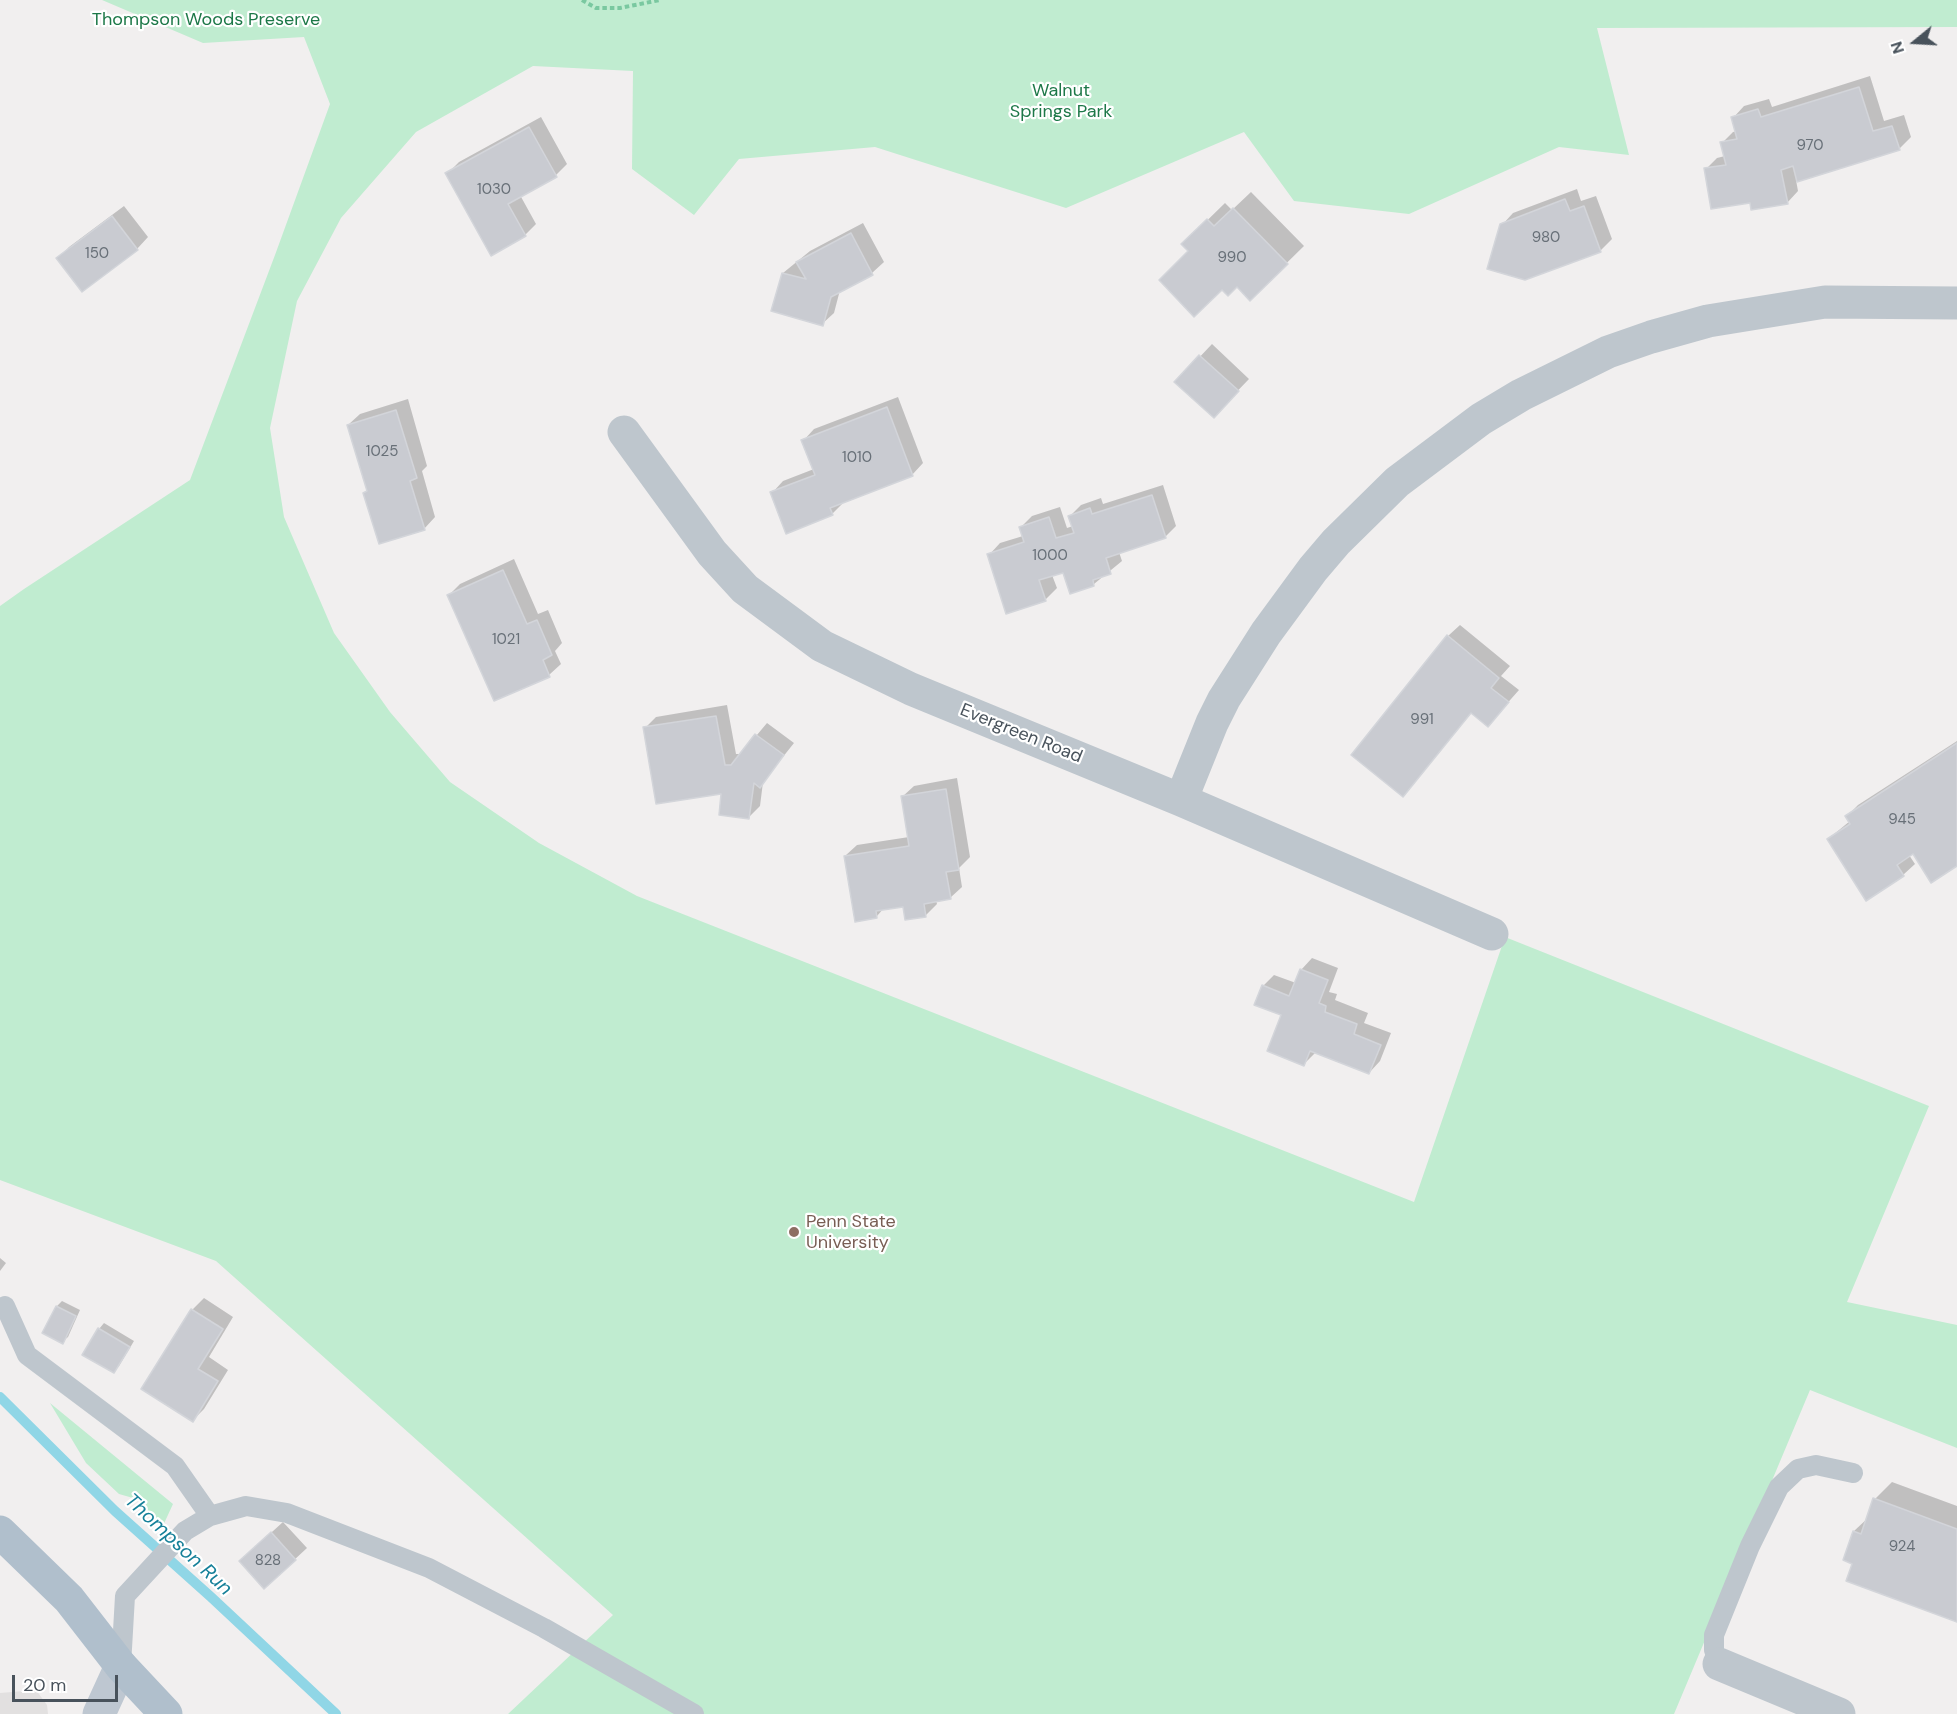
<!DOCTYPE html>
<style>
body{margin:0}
#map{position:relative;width:1957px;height:1714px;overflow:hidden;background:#f1efef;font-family:"DM Sans",sans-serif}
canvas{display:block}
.north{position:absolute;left:1885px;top:12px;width:60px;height:60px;-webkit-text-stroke:4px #fff;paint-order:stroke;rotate:252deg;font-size:16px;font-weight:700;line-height:24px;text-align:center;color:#48525b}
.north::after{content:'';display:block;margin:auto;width:21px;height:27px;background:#48525b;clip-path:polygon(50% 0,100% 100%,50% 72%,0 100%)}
.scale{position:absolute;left:12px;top:1675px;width:106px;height:27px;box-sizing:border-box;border:3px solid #48525b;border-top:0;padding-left:8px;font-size:18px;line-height:21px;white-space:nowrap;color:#48525b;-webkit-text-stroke:4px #fff;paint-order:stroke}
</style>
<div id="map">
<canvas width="1957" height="1714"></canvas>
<div class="north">N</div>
<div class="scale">20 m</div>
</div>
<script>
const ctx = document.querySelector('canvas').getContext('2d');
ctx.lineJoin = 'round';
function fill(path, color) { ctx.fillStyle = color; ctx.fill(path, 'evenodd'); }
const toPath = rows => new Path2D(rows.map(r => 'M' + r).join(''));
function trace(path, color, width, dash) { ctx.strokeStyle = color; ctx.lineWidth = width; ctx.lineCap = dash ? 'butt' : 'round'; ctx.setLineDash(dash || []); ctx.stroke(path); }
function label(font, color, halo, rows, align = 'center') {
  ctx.font = font + ' "DM Sans",sans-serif'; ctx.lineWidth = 4.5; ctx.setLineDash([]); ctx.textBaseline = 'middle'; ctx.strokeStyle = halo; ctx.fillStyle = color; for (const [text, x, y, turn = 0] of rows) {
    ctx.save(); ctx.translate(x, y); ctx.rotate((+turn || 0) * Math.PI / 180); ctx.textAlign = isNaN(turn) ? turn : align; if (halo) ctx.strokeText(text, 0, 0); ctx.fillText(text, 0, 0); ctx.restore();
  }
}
const education = toPath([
 [36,1690,47,1705,48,1714,0,1714,0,1693]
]);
const green = toPath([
 [102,0,1957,0,1957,27,1597,28,1629,155,1559,147,1409,214,1294,201,1244,132,1066,208,875,147,739,159,694,215,632,169,633,71,533,66,416,132,341,218,297,301,270,428,284,517,334,633,390,712,450,782,539,843,637,896,1414,1202,1505,937,1929,1106,1847,1302,1957,1325,1957,1448,1810,1390,1674,1714,508,1714,613,1615,216,1261,0,1180,0,606,24,589,190,480,275,255,330,104,304,37,203,43],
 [50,1403,173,1504,161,1530,140,1500,119,1494,86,1463]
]);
const shadow = toPath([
 [1870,76,1884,121,1904,115,1911,137,1899,149,1796,180,1798,191,1787,203,1751,201,1706,169,1717,158,1725,156,1722,143,1733,132,1737,131,1733,118,1744,106,1769,99,1772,107],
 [541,117,567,164,556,175,520,195,536,224,525,235,447,174,459,162],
 [1577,189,1581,201,1596,196,1612,239,1600,251,1502,225,1513,213],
 [1251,192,1304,246,1250,299,1237,285,1190,251,1183,244,1225,203,1232,210],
 [124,206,148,237,137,249,82,290,58,259,69,247],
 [863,223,884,262,872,273,840,290,834,313,822,324,783,273,810,251],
 [1212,344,1249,379,1225,404,1177,381],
 [898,397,923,463,912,475,843,503,832,514,772,493,783,481,814,469,803,441,814,429],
 [408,399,427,466,422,471,435,517,424,529,365,493,368,490,348,425,360,414],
 [1163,485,1176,526,1165,537,1119,552,1122,561,1094,584,1064,571,1052,575,1057,588,1045,600,989,555,1000,543,1023,536,1021,527,1032,516,1060,507,1067,528,1073,526,1070,516,1081,505,1101,498,1103,504],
 [514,559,538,614,548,610,562,643,555,651,561,664,549,675,449,595,460,584],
 [1460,625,1510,666,1501,676,1519,690,1488,725,1472,712,1402,795,1448,636],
 [727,705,736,754,741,754,767,723,794,743,763,782,760,806,749,817,723,792,645,728,656,717],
 [1957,741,1957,864,1913,852,1909,855,1915,864,1903,875,1828,839,1850,821,1847,816,1858,805],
 [957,778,970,857,959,868,962,887,950,898,936,900,937,904,926,915,904,905,884,908,877,916,856,920,845,856,857,845,909,837,902,797,914,786],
 [1312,958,1338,968,1329,992,1337,994,1335,1000,1368,1013,1364,1023,1391,1033,1380,1061,1369,1073,1316,1052,1304,1064,1283,1015,1263,986,1274,975,1296,983,1301,970],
 [0,1258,6,1263,0,1271],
 [204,1298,233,1317,209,1357,228,1370,204,1409,193,1420,143,1389,192,1310],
 [62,1301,80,1310,68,1337,62,1342,44,1333,57,1306],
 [104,1323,134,1341,119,1366,114,1371,99,1329],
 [1892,1482,1957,1506,1957,1621,1845,1559,1854,1531,1869,1517,1875,1499],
 [283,1522,307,1548,265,1587,252,1550]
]);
const stream = toPath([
 [0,1397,115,1511,211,1597,336,1714]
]);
const building = toPath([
 [1859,87,1873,131,1892,126,1900,150,1797,182,1793,166,1781,170,1788,204,1751,210,1750,203,1711,209,1704,168,1726,165,1720,142,1737,139,1731,117,1758,109,1761,117,1859,87],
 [529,127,557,177,508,204,526,236,491,256,445,173,529,127],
 [1565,199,1570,211,1584,206,1601,252,1525,280,1487,269,1500,224,1565,199],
 [1233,208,1288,264,1250,301,1237,287,1228,296,1222,290,1194,317,1159,280,1188,251,1181,244,1207,219,1214,226,1233,208],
 [112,216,138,250,82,292,56,258,112,216],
 [851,233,873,275,831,297,823,326,771,311,782,273,806,279,796,262,851,233],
 [1199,355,1239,391,1214,418,1174,382,1199,355],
 [887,407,913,476,830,508,833,515,786,534,770,492,815,475,801,440,887,407],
 [396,410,417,478,410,481,425,530,379,544,363,493,367,491,347,425,396,410],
 [1152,495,1166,538,1106,558,1111,574,1093,580,1094,586,1070,594,1063,573,1039,580,1046,601,1006,614,987,554,1024,542,1019,527,1049,517,1056,538,1074,533,1068,516,1090,508,1092,514,1152,495],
 [503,570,527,624,537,620,552,655,543,660,550,677,494,701,447,595,503,570],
 [1447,635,1499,678,1491,688,1509,702,1488,727,1471,713,1403,797,1351,755,1447,635],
 [716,716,725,765,731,765,755,734,784,755,760,788,754,783,749,819,719,815,721,794,656,804,643,727,716,716],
 [1957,743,1957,866,1931,883,1913,854,1897,865,1904,876,1866,901,1827,839,1850,824,1845,816,1957,743],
 [946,789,959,870,946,872,951,899,924,904,926,917,905,920,903,907,876,911,877,918,855,922,844,856,909,846,901,796,946,789],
 [1300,969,1328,980,1319,1003,1326,1006,1325,1012,1357,1024,1354,1034,1381,1045,1369,1074,1310,1051,1304,1066,1267,1051,1281,1015,1254,1005,1262,985,1289,996,1300,969],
 [56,1306,76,1316,63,1344,42,1333,56,1306],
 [191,1309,223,1329,198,1369,218,1381,193,1422,141,1389,191,1309],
 [98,1328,130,1347,114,1373,82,1355,98,1328],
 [1873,1498,1957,1529,1957,1622,1846,1581,1852,1564,1843,1560,1853,1531,1861,1534,1873,1498],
 [271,1532,296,1560,264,1589,239,1561,271,1532]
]);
const path = toPath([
 [582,0,596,8,620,8,660,0]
]);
const lane = toPath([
 [5,1306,27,1355,175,1466,210,1516],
 [1719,1664,1714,1650,1714,1635,1750,1546,1779,1487,1798,1469,1816,1465,1853,1473],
 [121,1666,125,1596,185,1531,210,1516,246,1506,287,1513,429,1568,544,1628,694,1714]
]);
const street = toPath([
 [624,432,712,553,745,589,822,646,911,689,1181,800,1492,934],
 [1181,800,1212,723,1224,699,1266,633,1313,569,1336,542,1397,482,1481,419,1521,395,1608,352,1651,337,1708,321,1825,302,1957,303],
 [1719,1664,1839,1714]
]);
const secondary = toPath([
 [99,1714,121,1666]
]);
const primary = toPath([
 [0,1532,69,1599,121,1666,166,1714]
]);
const markers = [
 [794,1232,6,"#8d6e63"]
];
const numberNames = [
 ["970",1810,146],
 ["1030",494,190],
 ["980",1546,238],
 ["150",97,254],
 ["990",1232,258],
 ["1025",382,452],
 ["1010",857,458],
 ["1000",1050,556],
 ["1021",506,640],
 ["991",1422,720],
 ["945",1902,820],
 ["924",1902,1547],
 ["828",268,1561]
];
const parkNames = [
 ["Thompson Woods Preserve",206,20],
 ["Walnut",1061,91],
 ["Springs Park",1061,112]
];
const streetNames = [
 ["Evergreen Road",1021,734,22]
];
const educationNames = [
 ["Penn State",806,1222],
 ["University",806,1243]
];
const waterNames = [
 ["Thompson Run",178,1545,43]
];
fill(education, '#e2e0e0');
fill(green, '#c0ecd0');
fill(shadow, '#0003');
trace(stream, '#90d6e6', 10);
fill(building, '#c9cbd1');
trace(building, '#d3d5da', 1.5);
trace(path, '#7ac8a0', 4, [4.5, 3]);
trace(lane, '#bec6cd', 20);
trace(street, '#bec6cd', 33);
trace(secondary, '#bec7d1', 33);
trace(primary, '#b0bfcc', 33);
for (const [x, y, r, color] of markers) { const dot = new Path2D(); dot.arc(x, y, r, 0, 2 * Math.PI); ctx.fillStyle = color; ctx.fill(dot); trace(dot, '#fff', 2); }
label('15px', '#687078', null, numberNames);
label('18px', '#1d7848', '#fff', parkNames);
label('18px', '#48525b', '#fff', streetNames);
label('18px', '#785e54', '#fff', educationNames, 'left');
label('italic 20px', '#168099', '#fff', waterNames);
</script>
